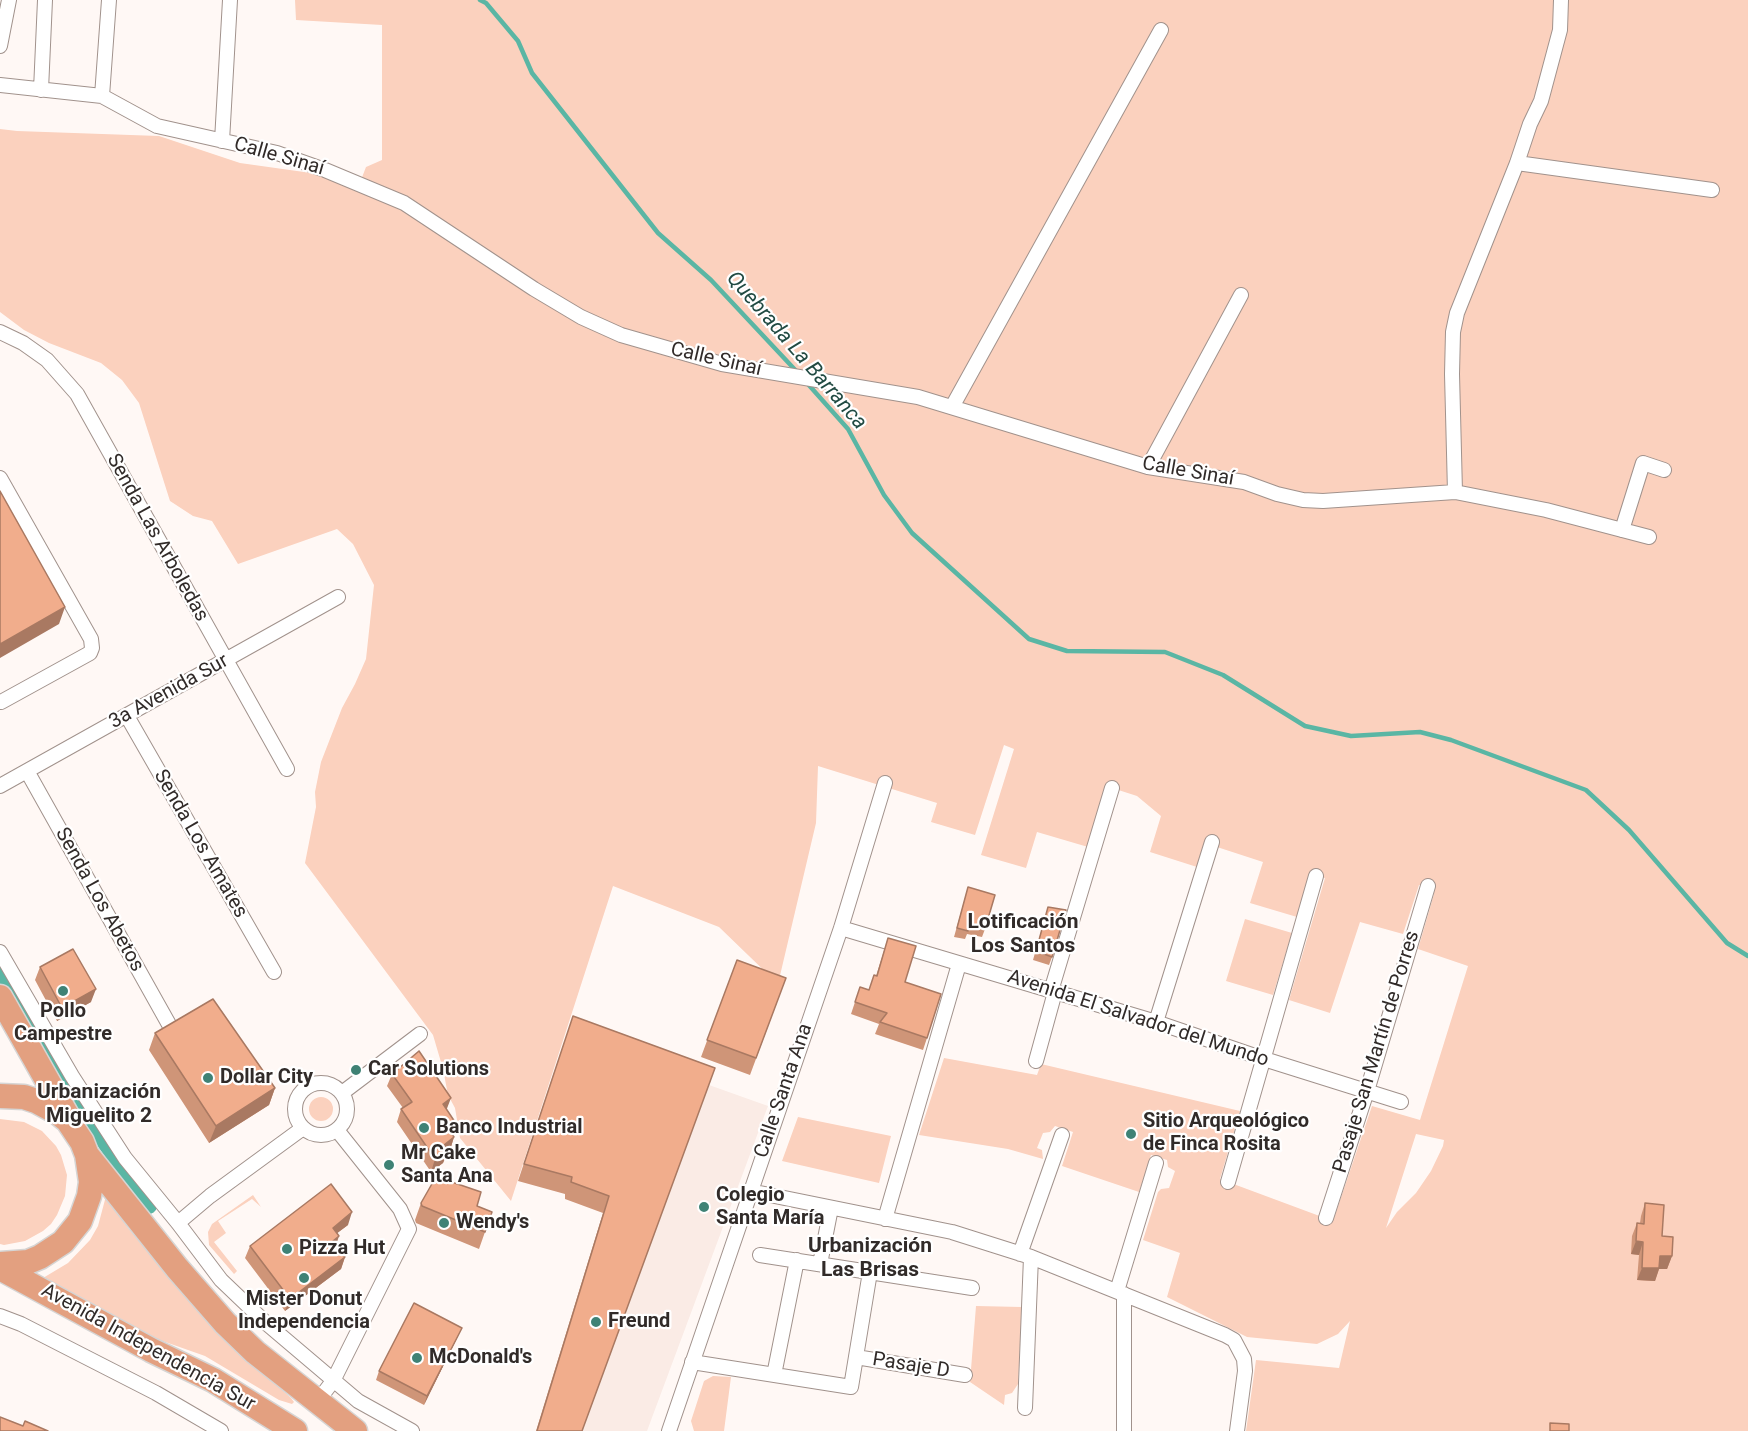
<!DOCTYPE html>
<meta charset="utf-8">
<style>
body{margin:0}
canvas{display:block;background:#fff8f5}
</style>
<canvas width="1748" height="1431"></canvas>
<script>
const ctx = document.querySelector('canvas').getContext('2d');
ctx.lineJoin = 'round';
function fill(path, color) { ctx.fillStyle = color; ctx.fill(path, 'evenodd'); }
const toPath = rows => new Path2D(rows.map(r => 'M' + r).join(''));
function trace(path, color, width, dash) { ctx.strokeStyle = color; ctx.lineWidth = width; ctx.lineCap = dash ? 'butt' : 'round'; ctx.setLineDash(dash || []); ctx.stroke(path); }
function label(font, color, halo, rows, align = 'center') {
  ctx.font = font + ' Roboto,sans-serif'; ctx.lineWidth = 4.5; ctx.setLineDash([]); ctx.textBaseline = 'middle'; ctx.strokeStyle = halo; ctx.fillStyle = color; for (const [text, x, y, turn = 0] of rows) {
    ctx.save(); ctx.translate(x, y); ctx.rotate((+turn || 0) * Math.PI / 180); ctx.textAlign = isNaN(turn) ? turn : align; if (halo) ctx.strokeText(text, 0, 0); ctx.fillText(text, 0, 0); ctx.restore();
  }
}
const built = toPath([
 [709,1085,768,1106,647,1431,582,1431]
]);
const green = toPath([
 [295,0,1748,0,1748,1431,1246,1431,1256,1360,1339,1368,1350,1321,1338,1334,1317,1344,1247,1337,1167,1297,1180,1253,1143,1240,1158,1192,1161,1189,1169,1188,1175,1171,1168,1167,1167,1160,1151,1155,1139,1192,1062,1166,1073,1132,1055,1126,1050,1132,1043,1133,1037,1148,1042,1150,1043,1159,1008,1149,919,1135,944,1058,1037,1075,1041,1064,1240,1111,1220,1179,1333,1221,1372,1106,1420,1120,1468,966,1418,949,1434,894,1428,886,1419,885,1403,934,1360,922,1330,1013,1289,1000,1325,878,1309,874,1297,917,1250,903,1263,862,1217,847,1206,839,1197,867,1150,852,1161,816,1137,796,1106,786,1088,847,1037,832,1026,868,981,855,1014,749,1004,745,975,835,931,822,937,803,818,766,816,823,778,984,719,927,613,886,511,1201,460,1138,455,1108,448,1095,443,1069,433,1035,305,863,316,807,315,792,321,762,342,708,355,684,366,659,374,585,353,544,337,529,238,564,212,521,193,516,170,501,139,403,122,380,101,363,49,343,24,330,0,312,0,129,17,131,159,136,240,163,361,180,366,167,382,160,382,25,296,20],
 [1416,1134,1444,1140,1443,1146,1431,1171,1416,1193,1397,1212,1386,1228],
 [1245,919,1292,933,1273,995,1226,981],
 '309 1109a12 12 0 1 1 24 0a12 12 0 1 1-24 0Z',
 [798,1117,891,1136,879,1183,782,1161],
 [0,1119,24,1122,42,1131,56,1146,61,1155,67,1175,65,1196,57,1215,51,1224,43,1231,25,1241,4,1245,0,1244],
 [253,1195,261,1207,252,1199,218,1221,226,1233,214,1242,237,1271,234,1274,209,1245,208,1232,212,1224],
 [106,1196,128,1228,183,1294,239,1351,291,1398,294,1402,292,1404,279,1400,205,1356,154,1338,43,1278,68,1263,90,1240,98,1226],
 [976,1306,1022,1307,1018,1384,1012,1393,1005,1395,1004,1405,970,1382],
 [713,1376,731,1377,724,1431,694,1431,691,1421,704,1381]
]);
const stream = toPath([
 [480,0,486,3,518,41,532,73,658,233,711,280,799,374],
 [807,383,848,429,884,495,912,533,1029,639,1067,651,1165,652,1223,675,1305,726,1351,736,1420,732,1451,740,1586,790,1629,830,1727,943,1748,956]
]);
const canal = toPath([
 [0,968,92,1124,149,1206]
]);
const street = toPath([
 [0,46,9,0],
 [0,85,102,96,157,126,277,153,325,170,404,203,534,289,581,317,621,335,722,364,918,397,1148,467,1244,482,1277,494,1303,500,1323,501,1455,492,1546,510,1649,537],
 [41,90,45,0],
 [102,96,109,0],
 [222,141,230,0],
 [1517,163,1712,190],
 [0,332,23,343,47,360,77,394,287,769],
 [952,407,1161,30],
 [1148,467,1241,295],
 [0,478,91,639,92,648,90,653,1,702],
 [1455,492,1452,374,1453,332,1457,313,1517,163,1530,124,1541,101,1560,30,1561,0],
 [1622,530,1643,463,1664,470],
 [127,716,274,972],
 [27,771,171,1028],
 [0,786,338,597],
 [841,928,1156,1022,1264,1059,1401,1102],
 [0,952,72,1076,125,1158,178,1223,221,1280,266,1323,358,1401,412,1431],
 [1051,991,1112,788],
 [1156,1022,1212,842],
 [1036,1061,1055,992],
 '295 1109a26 26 0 1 1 52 0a26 26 0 1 1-52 0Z',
 [342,1093,420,1034],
 [1228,1182,1316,876],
 [750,1191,952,1232,1031,1257,1225,1335,1234,1340,1244,1359,1245,1371,1237,1431],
 [1326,1218,1367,1091,1428,886],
 [885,1219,959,964],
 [178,1223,210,1196,303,1128],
 [1020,1254,1062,1135],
 [760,1255,972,1288],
 [820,1264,831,1208],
 [1117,1291,1156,1163],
 [0,1316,21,1324,156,1393,221,1431],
 [856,1357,965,1375],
 [692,1362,851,1387,870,1272],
 [774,1375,797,1260],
 [317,1402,333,1381,409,1229,400,1209,337,1130],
 [1025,1408,1031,1257],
 [669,1431,841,928,885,783],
 [1124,1431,1124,1294]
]);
const highway = toPath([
 [0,997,69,1119],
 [0,1096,24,1097,36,1101,58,1113,68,1121,82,1142,87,1155,91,1182,89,1196,80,1221,63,1242,40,1257,28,1262,0,1264],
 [87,1155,177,1268,225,1323,255,1352,355,1431],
 [0,1268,151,1350,213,1380,295,1431]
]);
const wall = toPath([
 [968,887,985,929,982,937,967,934,965,939,954,937],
 [1048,907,1052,957,1049,965,1033,960],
 [888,938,927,1038,923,1050,875,1034,879,1024,851,1014,860,987,869,990,876,976],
 [737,960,786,978,750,1075,701,1057],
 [40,967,91,1002,57,1021,35,980],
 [573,1016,715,1068,582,1431,536,1431,603,1213,565,1199,565,1194,518,1181],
 [155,1033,275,1088,269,1105,209,1143,149,1050],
 [392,1074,447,1110,455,1122,452,1133,454,1137,450,1150,448,1151,443,1163,431,1172,397,1122,401,1109,403,1108,387,1086],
 [421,1203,477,1206,492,1212,479,1249,416,1223,415,1220],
 [1645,1203,1672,1256,1667,1269,1659,1269,1655,1281,1637,1280,1639,1255,1631,1254,1632,1236,1637,1223,1640,1223,1641,1216],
 [348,1225,337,1233,336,1245,345,1257,341,1269,285,1311,245,1258,250,1246],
 [458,1336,424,1405,376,1380,379,1371]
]);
const shadedWall = toPath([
 [65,607,59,624,0,658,0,644],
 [96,989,91,1002,57,1021,62,1008],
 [275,1088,269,1105,209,1143,216,1126],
 [451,1098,446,1111,443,1104],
 [455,1122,451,1135,448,1128],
 [454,1137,450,1150,448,1151,443,1163,431,1172,435,1159,444,1145],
 [352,1212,348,1225,328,1240,333,1228],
 [339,1236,335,1248,333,1241],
 [1636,1241,1643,1242,1639,1255,1631,1254],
 [1660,1256,1672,1256,1667,1269,1659,1269,1655,1281,1637,1280,1642,1268],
 [345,1257,341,1269,285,1311,290,1299],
 [462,1328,458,1336,424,1405,427,1396]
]);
const building = toPath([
 [0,491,65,607,0,644,0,491],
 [968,887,995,895,985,929,970,925,968,931,957,928,968,887],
 [1048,907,1066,910,1052,957,1036,951,1048,907],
 [888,938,916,946,905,982,941,994,927,1038,880,1022,887,1013,855,1002,860,987,869,990,874,975,877,976,888,938],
 [73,949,96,989,62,1008,40,967,73,949],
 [737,960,786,978,756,1058,707,1040,737,960],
 [213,999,275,1088,216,1126,155,1033,213,999],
 [573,1016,715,1068,582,1431,537,1431,609,1196,571,1182,572,1177,524,1164,573,1016],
 [419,1051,451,1098,443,1104,455,1122,448,1128,454,1137,444,1145,448,1151,435,1159,401,1109,412,1102,392,1074,419,1051],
 [443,1179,481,1192,477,1206,492,1212,485,1232,422,1206,421,1203,433,1182,443,1179],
 [331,1184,352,1212,333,1228,339,1236,333,1241,345,1257,290,1299,250,1246,331,1184],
 [1645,1203,1664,1205,1662,1236,1673,1237,1672,1256,1660,1256,1659,1268,1642,1268,1643,1242,1636,1241,1637,1223,1644,1224,1645,1203],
 [414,1303,462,1328,427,1396,379,1371,414,1303],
 [0,1417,23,1426,25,1421,48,1431,0,1431,0,1417],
 [1550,1423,1569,1424,1569,1431,1550,1431,1550,1423]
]);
const markers = [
 [63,991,6,"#3f8275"],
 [356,1070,6,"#3f8275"],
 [208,1078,6,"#3f8275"],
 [424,1128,6,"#3f8275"],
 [1131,1134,6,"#3f8275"],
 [389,1165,6,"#3f8275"],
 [704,1207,6,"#3f8275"],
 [444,1223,6,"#3f8275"],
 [287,1249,6,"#3f8275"],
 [304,1278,6,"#3f8275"],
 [596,1322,6,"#3f8275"],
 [417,1358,6,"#3f8275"]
];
const streetNames = [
 ["Calle Sinaí",279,157,16],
 ["Calle Sinaí",716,360,13],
 ["Calle Sinaí",1188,472,10],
 ["Senda Las Arboledas",157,538,61],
 ["3a Avenida Sur",169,692,-29],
 ["Senda Los Amates",200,844,60],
 ["Senda Los Abetos",99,900,61],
 ["Avenida El Salvador del Mundo",1138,1019,18],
 ["Pasaje San Martín de Porres",1377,1052,-73],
 ["Calle Santa Ana",784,1091,-71],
 ["Avenida Independencia Sur",148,1348,29],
 ["Pasaje D",911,1366,9]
];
const poiNames = [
 ["Pollo",63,1012,"center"],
 ["Campestre",63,1035,"center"],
 ["Car Solutions",368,1070],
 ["Dollar City",220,1078],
 ["Sitio Arqueológico",1143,1122],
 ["de Finca Rosita",1143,1145],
 ["Banco Industrial",436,1128],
 ["Mr Cake",401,1154],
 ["Santa Ana",401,1177],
 ["Colegio",716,1196],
 ["Santa María",716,1219],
 ["Wendy's",456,1223],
 ["Pizza Hut",299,1249],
 ["Mister Donut",304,1300,"center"],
 ["Independencia",304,1323,"center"],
 ["Freund",608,1322],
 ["McDonald's",429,1358]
];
const waterNames = [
 ["Quebrada La Barranca",796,351,49]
];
const neighbourhoodNames = [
 ["Lotificación",1023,923],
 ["Los Santos",1023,947],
 ["Urbanización",99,1093],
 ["Miguelito 2",99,1117],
 ["Urbanización",870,1247],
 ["Las Brisas",870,1271]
];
fill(built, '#faebe5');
fill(green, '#fbd1be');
trace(stream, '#5ab6a4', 4.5);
trace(canal, '#5ab6a4', 16);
trace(street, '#a1928c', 16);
trace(highway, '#d6d5d4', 27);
trace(street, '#fff', 14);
trace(highway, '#e3a080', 24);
fill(wall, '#cf9578');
fill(shadedWall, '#a97962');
fill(building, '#f1ad8c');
trace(building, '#a97962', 1.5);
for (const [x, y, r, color] of markers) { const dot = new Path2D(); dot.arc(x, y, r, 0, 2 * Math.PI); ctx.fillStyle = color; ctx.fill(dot); trace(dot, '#fff', 2); }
label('20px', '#312b29', '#fff', streetNames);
label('bold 20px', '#312b29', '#fff', poiNames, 'left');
label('italic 21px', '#214a42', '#fff', waterNames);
label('bold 21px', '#312b29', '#fff', neighbourhoodNames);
</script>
